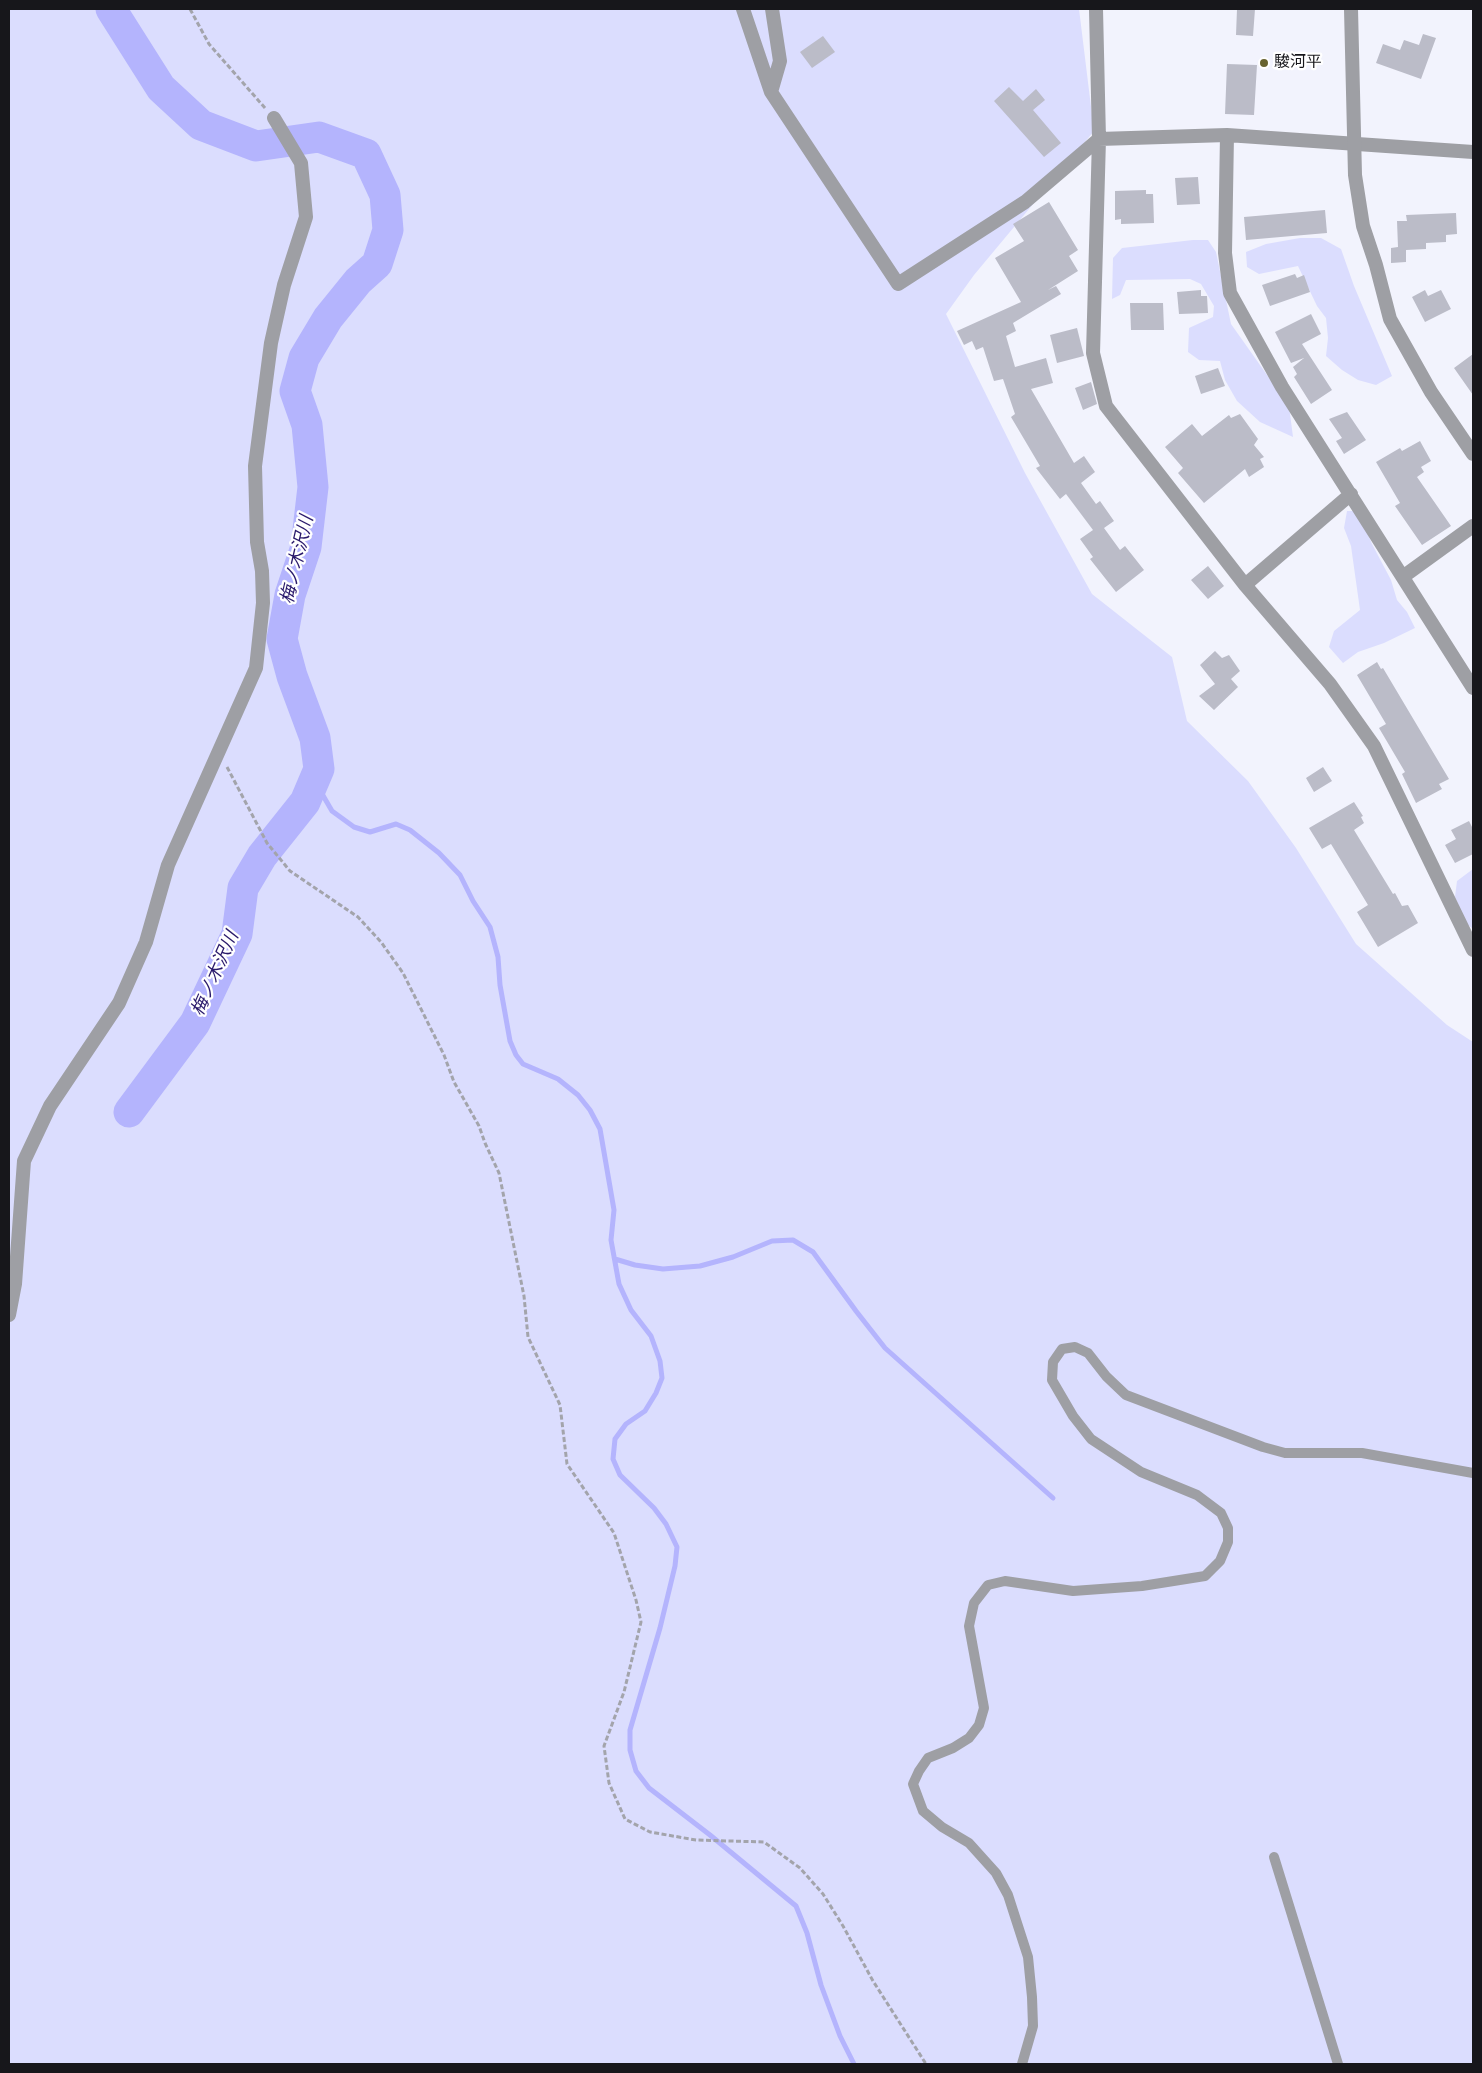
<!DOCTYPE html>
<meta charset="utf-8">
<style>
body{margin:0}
#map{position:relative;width:1482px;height:2073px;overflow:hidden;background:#f2f3fd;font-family:"Sofia Sans Condensed",sans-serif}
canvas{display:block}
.frame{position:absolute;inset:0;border:10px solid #17171b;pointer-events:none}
</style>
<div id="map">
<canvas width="1482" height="2073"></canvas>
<div class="frame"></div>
</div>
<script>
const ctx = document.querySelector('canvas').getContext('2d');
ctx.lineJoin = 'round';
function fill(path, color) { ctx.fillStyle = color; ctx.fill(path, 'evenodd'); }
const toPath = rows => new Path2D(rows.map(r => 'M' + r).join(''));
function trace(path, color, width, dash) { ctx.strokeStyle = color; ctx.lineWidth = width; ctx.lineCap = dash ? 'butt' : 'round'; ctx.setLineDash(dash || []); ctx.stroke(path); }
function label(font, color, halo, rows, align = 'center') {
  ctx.font = font + ' "Sofia Sans Condensed","Noto Sans JP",sans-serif'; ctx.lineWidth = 4.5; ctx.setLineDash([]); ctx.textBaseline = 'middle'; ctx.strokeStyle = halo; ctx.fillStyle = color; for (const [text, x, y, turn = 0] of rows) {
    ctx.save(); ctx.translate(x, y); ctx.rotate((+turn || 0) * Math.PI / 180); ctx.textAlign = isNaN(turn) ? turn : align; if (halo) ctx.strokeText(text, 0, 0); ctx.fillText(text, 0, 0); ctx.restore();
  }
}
const green = toPath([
 [9,9,1079,9,1094,131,974,275,946,314,1025,473,1092,594,1172,657,1187,721,1248,781,1296,848,1356,944,1447,1025,1473,1042,1473,2064,9,2064],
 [1300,238,1321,238,1341,249,1354,286,1392,376,1376,385,1358,380,1342,370,1326,356,1328,338,1326,318,1317,306,1298,266,1259,274,1247,267,1246,252,1266,244],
 [1193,240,1208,240,1216,252,1231,324,1289,406,1293,437,1260,422,1237,401,1225,380,1220,361,1199,360,1188,352,1189,328,1213,317,1214,306,1201,284,1190,279,1126,280,1120,295,1112,299,1113,258,1122,248],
 [1347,511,1358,511,1372,544,1391,580,1397,600,1407,612,1415,628,1384,643,1358,652,1343,663,1329,647,1334,631,1360,610,1351,546,1344,528],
 [1473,869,1473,929,1467,924,1455,897,1457,881]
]);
const stream = toPath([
 [314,780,332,811,354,827,370,832,396,824,410,830,439,853,460,875,473,901,490,927,498,957,500,985,510,1041,516,1055,523,1064,558,1079,578,1095,590,1110,600,1129,614,1210,611,1240,619,1284,631,1310,651,1336,660,1361,662,1378,656,1393,645,1411,626,1424,615,1439,613,1459,620,1475,654,1508,666,1524,677,1547,675,1566,660,1628,630,1730,630,1750,636,1771,649,1788,710,1835,796,1906,807,1933,821,1985,840,2036,854,2064],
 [615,1259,635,1265,663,1269,700,1266,733,1257,772,1241,793,1240,813,1252,856,1311,885,1348,1053,1498]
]);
const river = toPath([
 [111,9,161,88,201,125,256,146,319,137,366,154,385,195,388,230,377,264,358,281,328,318,304,358,295,391,307,425,313,487,306,547,290,595,282,639,292,676,315,738,319,769,305,802,262,856,243,888,237,934,195,1023,129,1112]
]);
const building = toPath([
 [1237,9,1255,9,1253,36,1236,35],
 [1423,34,1436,38,1421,79,1376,63,1383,44,1400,50,1404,40,1419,45],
 [823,36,835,52,812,68,800,52],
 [1227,64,1257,65,1254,115,1225,114],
 [1009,87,1023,101,1036,89,1045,100,1033,110,1061,143,1044,157,994,101],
 [1198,177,1200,204,1177,205,1175,178],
 [1146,190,1146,194,1153,194,1154,223,1121,224,1121,219,1115,220,1115,191],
 [1049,202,1078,250,1069,256,1078,271,1048,290,1056,286,1061,294,1013,323,1016,331,1006,336,1015,367,1046,358,1053,383,1031,389,1074,463,1084,456,1095,472,1081,483,1096,504,1100,501,1114,521,1104,528,1120,550,1125,546,1144,570,1116,592,1090,559,1093,557,1080,539,1093,530,1066,494,1060,499,1036,468,1040,466,1011,417,1015,414,1003,379,994,381,983,347,976,350,972,341,964,345,957,331,1021,302,995,258,1024,241,1013,224],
 [1325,210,1327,233,1246,240,1244,217],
 [1456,213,1457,234,1446,235,1446,242,1426,243,1426,249,1406,250,1406,262,1391,263,1391,248,1398,247,1397,221,1407,221,1406,215],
 [1295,274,1297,278,1304,275,1310,292,1270,306,1262,285],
 [1201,290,1201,296,1207,296,1208,313,1179,314,1177,292],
 [1425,290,1428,296,1441,290,1451,309,1425,322,1412,297],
 [1130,303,1163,303,1164,330,1131,330],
 [1311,314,1321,334,1302,344,1332,390,1311,404,1294,377,1297,374,1293,367,1304,358,1291,363,1275,332],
 [1077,328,1084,356,1057,363,1050,335],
 [1473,354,1473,395,1454,368],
 [1218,368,1225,386,1201,394,1195,376],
 [1091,382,1097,404,1083,410,1075,388],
 [1347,412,1366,440,1344,454,1336,441,1342,438,1329,419],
 [1240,414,1258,439,1254,445,1264,457,1260,459,1264,467,1249,477,1245,469,1204,503,1178,473,1183,468,1165,447,1192,424,1202,436,1229,415,1231,418],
 [1420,441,1431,461,1421,467,1424,472,1417,477,1451,526,1422,545,1395,506,1400,503,1376,462,1400,448,1402,451],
 [1208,566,1224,586,1208,599,1191,580],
 [1215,651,1222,658,1229,655,1240,671,1231,679,1238,687,1214,710,1199,696,1215,684,1200,665],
 [1377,662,1381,669,1383,668,1449,779,1439,784,1442,789,1416,803,1402,774,1405,772,1379,728,1386,724,1357,675],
 [1323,767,1332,781,1314,792,1306,778],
 [1354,802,1363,816,1361,817,1364,823,1354,830,1393,894,1395,893,1402,906,1408,905,1418,923,1378,947,1357,912,1368,905,1331,844,1322,849,1309,828],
 [1469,821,1473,829,1473,854,1455,863,1445,845,1456,839,1451,830]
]);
const path = toPath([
 [190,9,209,44,265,108],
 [227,767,267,843,290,871,358,917,381,942,403,973,444,1055,454,1082,479,1126,485,1143,499,1173,524,1296,528,1337,560,1405,567,1464,614,1533,636,1600,641,1622,624,1692,604,1746,609,1783,625,1819,650,1832,696,1840,764,1842,800,1868,823,1894,843,1926,873,1981,926,2064]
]);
const service = toPath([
 [1274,1857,1338,2064],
 [1022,2064,1033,2026,1032,1997,1028,1957,1008,1895,996,1873,969,1843,942,1827,923,1811,913,1784,919,1771,928,1758,953,1748,969,1738,979,1725,984,1708,969,1626,974,1603,988,1585,1005,1581,1073,1591,1142,1586,1205,1576,1220,1561,1228,1542,1228,1528,1221,1513,1197,1495,1141,1472,1091,1439,1073,1416,1052,1380,1053,1362,1062,1349,1075,1347,1088,1353,1106,1376,1126,1395,1263,1447,1285,1453,1362,1453,1473,1473]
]);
const minor = toPath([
 [743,9,771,92,898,284,1025,202,1099,139,1227,135,1473,152],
 [1096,9,1099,139,1093,353,1106,406,1245,585,1330,684,1374,746,1473,950],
 [771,92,780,61,772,9],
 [1227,135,1225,253,1230,293,1282,387,1473,688],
 [1404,576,1473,526],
 [1245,585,1351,494],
 [9,1315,15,1284,24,1161,50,1106,119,1003,146,942,168,865,256,668,263,603,262,571,257,542,255,466,271,343,284,285,306,217,301,163,274,118]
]);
const tertiary = toPath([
 [1351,9,1355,175,1363,226,1376,265,1390,319,1431,392,1473,454]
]);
const markers = [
 [1264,63,5,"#67622f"]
];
const poiNames = [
 ["駿河平",1274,63]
];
const waterNames = [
 ["梅ノ木沢川",298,560,-77],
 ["梅ノ木沢川",216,974,-66]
];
fill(green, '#dbddfe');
trace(stream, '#b4b4fd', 5);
trace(river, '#b4b4fd', 31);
fill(building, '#bbbcc8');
trace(path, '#a3a4ab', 3, [5, 2.5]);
trace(service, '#9e9fa4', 10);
trace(minor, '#9e9fa4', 14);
trace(tertiary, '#9e9fa4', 14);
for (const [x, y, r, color] of markers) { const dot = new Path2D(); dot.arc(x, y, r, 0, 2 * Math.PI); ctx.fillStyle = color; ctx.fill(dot); trace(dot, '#fff', 2); }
label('16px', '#17171b', '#fff', poiNames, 'left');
label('italic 18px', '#29196b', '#fff', waterNames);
</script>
